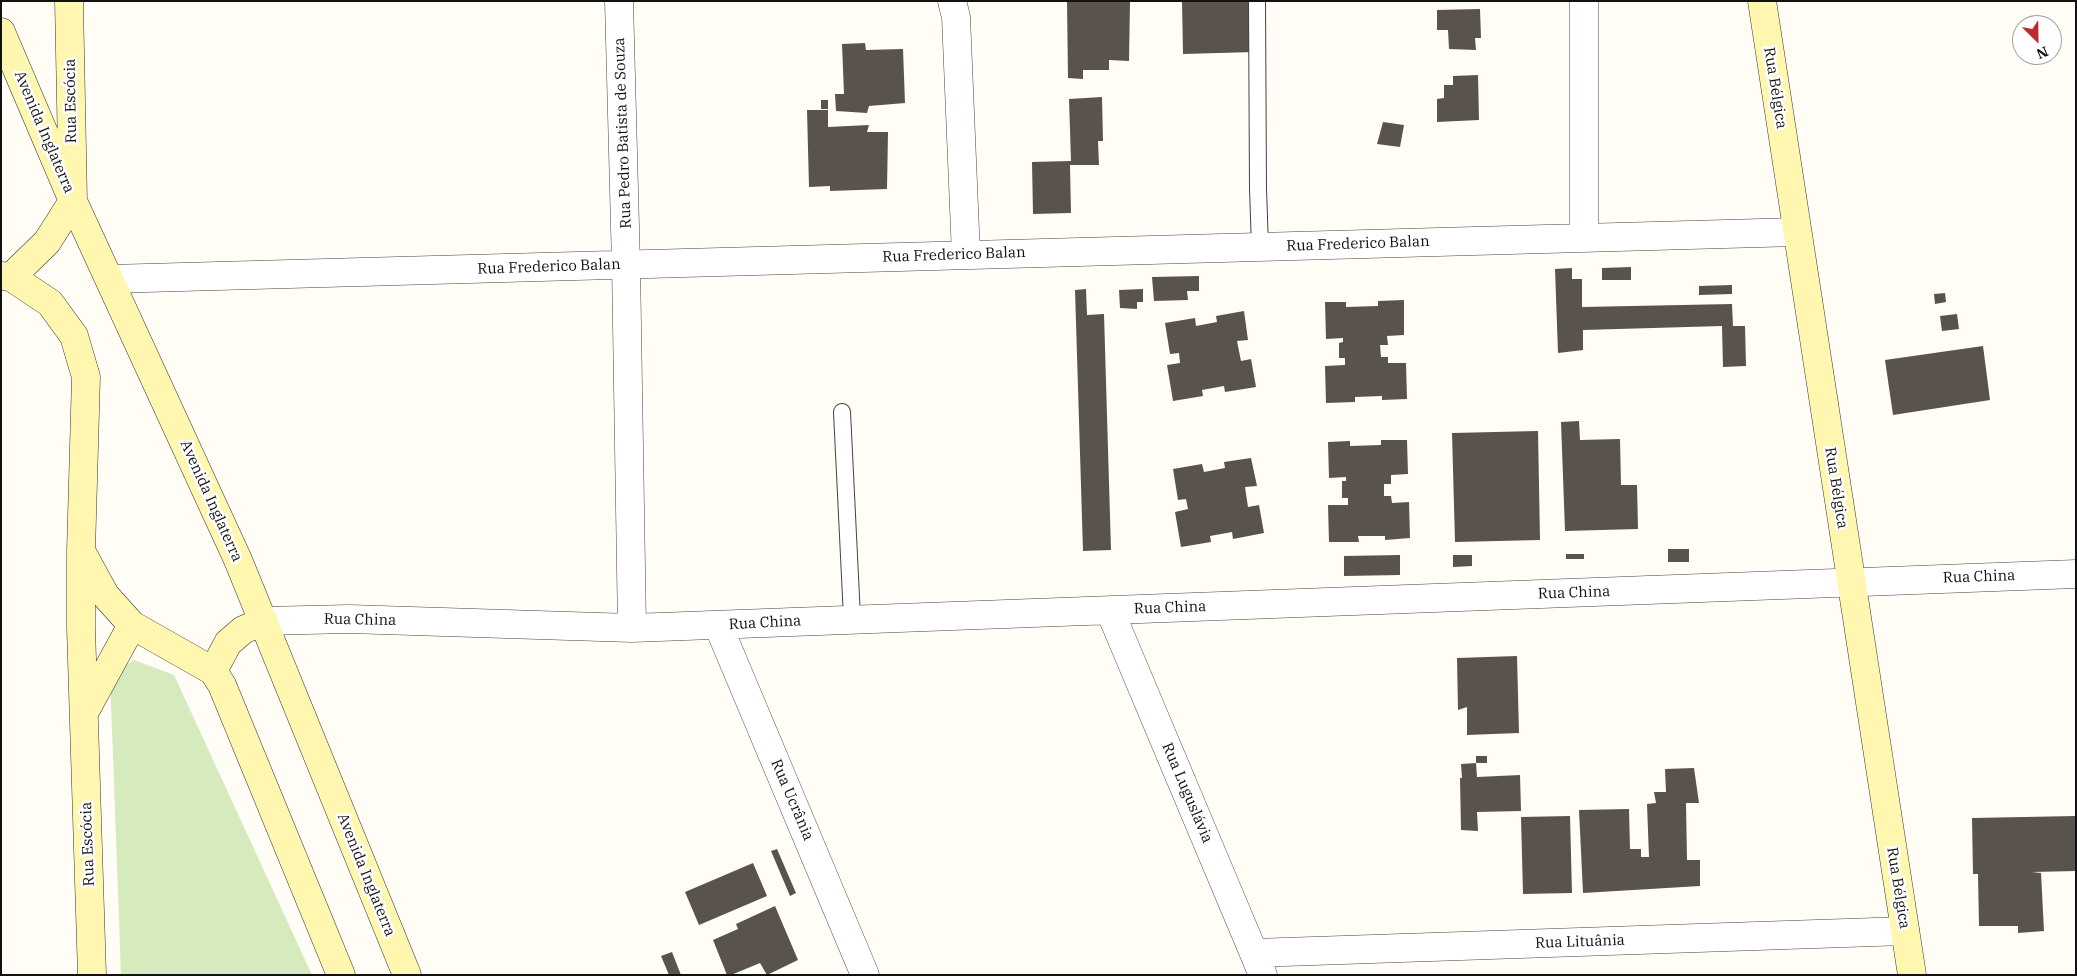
<!DOCTYPE html>
<meta charset="utf-8">
<style>
body{margin:0}
#map{position:relative;width:2077px;height:976px;overflow:hidden;background:#fffdf5;font-family:"IBM Plex Serif",serif}
canvas{display:block}
.frame{position:absolute;inset:0;border:2px solid #111;pointer-events:none}
.north{position:absolute;left:2012px;top:15px;width:50px;height:50px;box-sizing:border-box;background:#fff;border:1px solid #a0a0a0;border-radius:50%;rotate:157deg;font-size:14px;font-weight:700;line-height:20px;text-align:center;color:#111}
.north::after{content:'';display:block;margin:auto;width:18px;height:22px;background:#c4262e;clip-path:polygon(50% 0,100% 100%,50% 72%,0 100%)}
</style>
<div id="map">
<canvas width="2077" height="976"></canvas>
<div class="frame"></div>
<div class="north">N</div>
</div>
<script>
const ctx = document.querySelector('canvas').getContext('2d');
ctx.lineJoin = 'round';
function fill(path, color) { ctx.fillStyle = color; ctx.fill(path, 'evenodd'); }
const toPath = rows => new Path2D(rows.map(r => 'M' + r).join(''));
function trace(path, color, width, dash) { ctx.strokeStyle = color; ctx.lineWidth = width; ctx.lineCap = dash ? 'butt' : 'round'; ctx.setLineDash(dash || []); ctx.stroke(path); }
function label(font, color, halo, rows, align = 'center') {
  ctx.font = font + ' "IBM Plex Serif",serif'; ctx.lineWidth = 5; ctx.setLineDash([]); ctx.textBaseline = 'middle'; ctx.strokeStyle = halo; ctx.fillStyle = color; for (const [text, x, y, turn = 0] of rows) {
    ctx.save(); ctx.translate(x, y); ctx.rotate((+turn || 0) * Math.PI / 180); ctx.textAlign = isNaN(turn) ? turn : align; if (halo) ctx.strokeText(text, 0, 0); ctx.fillText(text, 0, 0); ctx.restore();
  }
}
const green = toPath([
 [134,660,174,675,312,975,121,975,110,675]
]);
const building = toPath([
 [1067,1,1130,1,1129,61,1109,60,1109,70,1083,70,1083,79,1068,78],
 [1182,1,1253,1,1254,52,1183,54],
 [1480,9,1481,38,1475,38,1476,50,1449,49,1448,30,1437,30,1437,10],
 [865,43,866,50,903,49,905,103,869,106,867,113,836,111,835,94,844,94,842,44],
 [1478,75,1479,120,1437,122,1437,99,1444,98,1444,85,1453,85,1453,76],
 [1102,97,1103,141,1098,141,1099,165,1070,165,1071,213,1033,214,1032,162,1071,161,1069,99],
 [821,100,828,100,828,109,821,109],
 [807,110,828,110,828,127,869,125,867,132,888,132,887,189,830,191,830,186,809,187],
 [1383,122,1404,125,1400,147,1377,144],
 [1631,267,1631,280,1602,280,1602,268],
 [1572,268,1572,279,1582,279,1582,307,1732,304,1733,326,1745,326,1746,366,1723,367,1722,326,1583,330,1583,350,1558,353,1555,269],
 [1199,276,1199,291,1187,291,1188,300,1154,301,1152,277],
 [1732,285,1732,294,1699,295,1699,286],
 [1086,289,1087,315,1104,314,1111,550,1083,551,1075,290],
 [1143,289,1143,302,1137,302,1137,309,1120,308,1119,290],
 [1945,293,1946,302,1935,304,1934,294],
 [1404,300,1404,335,1387,336,1388,345,1380,345,1381,357,1388,357,1388,363,1406,363,1407,399,1382,400,1382,396,1355,397,1355,402,1326,403,1325,366,1345,365,1345,358,1339,358,1339,343,1343,342,1343,338,1326,339,1325,302,1346,302,1346,307,1378,306,1378,301],
 [1244,311,1248,340,1237,341,1241,361,1251,359,1256,387,1225,392,1224,386,1202,390,1203,396,1173,401,1167,365,1180,363,1179,353,1170,354,1165,323,1195,318,1196,326,1217,322,1216,316],
 [1957,314,1959,329,1942,331,1940,316],
 [1983,346,1990,400,1893,415,1885,360],
 [1579,421,1580,440,1620,439,1621,485,1637,485,1638,529,1565,531,1561,422],
 [1538,431,1540,540,1455,542,1452,433],
 [1381,440,1407,440,1408,474,1391,475,1391,484,1384,484,1384,496,1391,496,1392,503,1409,502,1410,538,1385,540,1385,536,1358,536,1359,542,1329,542,1328,505,1348,505,1348,498,1342,498,1342,481,1346,481,1346,477,1329,478,1328,442,1350,441,1350,446,1381,445],
 [1251,458,1257,486,1245,487,1248,507,1259,505,1264,533,1233,539,1232,532,1210,536,1211,542,1181,547,1175,512,1188,509,1186,499,1178,500,1173,469,1202,464,1204,472,1225,468,1224,462],
 [1668,549,1689,549,1689,562,1668,562],
 [1566,554,1584,554,1584,559,1566,559],
 [1400,555,1400,575,1344,576,1344,556],
 [1453,555,1472,555,1472,566,1453,567],
 [1517,656,1519,733,1467,735,1467,707,1458,710,1457,658],
 [1476,756,1487,756,1487,763,1476,763],
 [1476,763,1477,777,1520,775,1521,811,1477,812,1478,831,1461,830,1460,778,1462,778,1461,764],
 [1694,768,1699,803,1686,803,1687,860,1700,860,1700,886,1583,893,1579,810,1629,809,1630,849,1641,849,1641,857,1649,857,1647,804,1656,803,1654,792,1666,792,1665,769],
 [1570,816,1572,893,1523,894,1521,817],
 [2076,816,2076,871,2032,872,2041,873,2044,931,2018,933,2018,926,1979,926,1978,874,1973,874,1972,818],
 [777,849,796,893,790,896,771,851],
 [753,863,767,896,699,925,685,892],
 [775,906,798,960,767,975,760,963,731,975,727,975,713,940,738,929,736,924],
 [672,952,681,975,669,975,661,956]
]);
const lane = toPath([
 [1257,1,1258,189,1260,247],
 [842,412,852,618]
]);
const street = toPath([
 [619,1,626,265,632,628],
 [952,1,956,17,966,255],
 [1584,1,1584,238],
 [110,279,1797,232],
 [1110,611,1263,975],
 [264,621,349,619,632,628,2076,574],
 [718,625,865,975],
 [1254,953,1905,931]
]);
const secondary = toPath([
 [1762,1,1912,975],
 [1,32,73,201,238,560,407,975],
 [1,276,11,277,50,303,74,336,86,377,81,551,105,595,132,625,213,671,222,685,341,975],
 [11,277,47,242,73,201,69,1],
 [81,554,81,628,92,975],
 [213,671,228,643,243,630,264,621],
 [84,713,132,625]
]);
const streetNames = [
 ["Rua Bélgica",1775,88,81],
 ["Rua Escócia",71,101,-91],
 ["Avenida Inglaterra",44,132,67],
 ["Rua Pedro Batista de Souza",623,133,-92],
 ["Rua Frederico Balan",1358,244,-2],
 ["Rua Frederico Balan",954,255,-2],
 ["Rua Frederico Balan",549,267,-2],
 ["Rua Bélgica",1836,488,81],
 ["Avenida Inglaterra",211,501,66],
 ["Rua China",1979,577,-2],
 ["Rua China",1574,593,-2],
 ["Rua China",1170,608,-2],
 ["Rua China",360,620,1],
 ["Rua China",765,623,-3],
 ["Rua Luguslávia",1187,793,67],
 ["Rua Ucrânia",792,800,67],
 ["Rua Escócia",88,844,-92],
 ["Avenida Inglaterra",366,875,68],
 ["Rua Bélgica",1898,888,81],
 ["Rua Lituânia",1580,942,-2]
];
fill(green, '#d5ebbd');
fill(building, '#5a524d');
trace(lane, '#444', 18);
trace(street, '#444', 29);
trace(secondary, '#333', 29);
trace(lane, '#fff', 16);
trace(street, '#fff', 28);
trace(secondary, '#fff6b0', 28);
label('15px', '#111', '#fff', streetNames);
</script>
